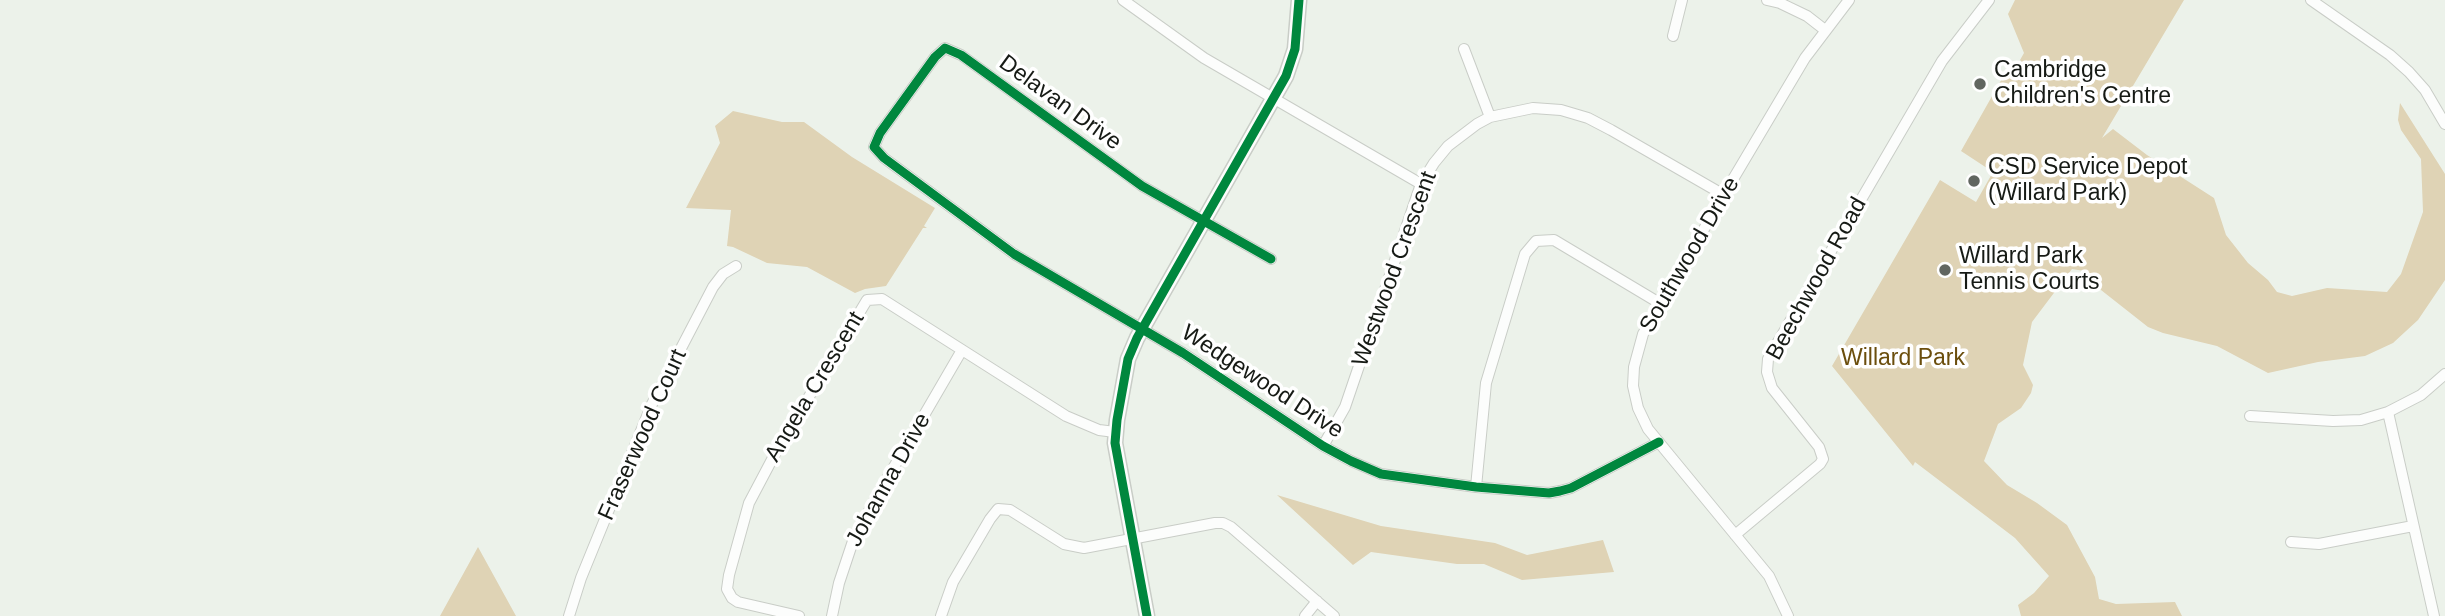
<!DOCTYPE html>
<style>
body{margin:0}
canvas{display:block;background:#ecf2ea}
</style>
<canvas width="2445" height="616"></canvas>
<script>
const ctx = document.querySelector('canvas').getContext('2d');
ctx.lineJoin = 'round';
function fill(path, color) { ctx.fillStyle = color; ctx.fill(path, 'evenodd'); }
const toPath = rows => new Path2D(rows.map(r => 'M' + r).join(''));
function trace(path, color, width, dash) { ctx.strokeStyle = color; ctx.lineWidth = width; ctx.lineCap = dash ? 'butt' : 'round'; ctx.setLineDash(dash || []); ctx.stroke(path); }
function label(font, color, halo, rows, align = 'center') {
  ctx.font = font + ' Arial,sans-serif'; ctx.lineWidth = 7; ctx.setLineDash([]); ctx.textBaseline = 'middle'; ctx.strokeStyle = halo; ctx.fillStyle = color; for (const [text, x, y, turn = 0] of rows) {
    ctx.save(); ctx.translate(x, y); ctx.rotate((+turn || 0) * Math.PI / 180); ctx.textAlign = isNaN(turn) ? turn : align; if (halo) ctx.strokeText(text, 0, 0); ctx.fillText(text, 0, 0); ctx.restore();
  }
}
const green = toPath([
 [2015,0,2184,0,2102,138,2113,129,2147,155,2214,198,2226,235,2248,263,2268,280,2277,292,2292,296,2327,288,2387,292,2401,274,2423,212,2421,159,2401,130,2398,120,2400,103,2445,174,2445,280,2418,320,2393,343,2365,356,2318,362,2268,373,2217,346,2163,333,2148,327,2101,290,2084,271,2072,269,2032,322,2023,365,2033,385,2031,393,2021,408,1998,424,1984,461,2007,485,2037,503,2067,525,2095,577,2099,599,2116,604,2175,602,2182,616,2021,616,2018,605,2034,593,2049,576,2015,538,1915,462,1913,466,1832,366,1940,180,1976,202,1993,172,1961,151,2004,75,2009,78,2017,65,2021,66,2023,63,2020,60,2024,53,2008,14],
 [733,111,782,122,804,122,852,157,935,208,924,226,927,228,923,228,886,286,865,289,855,293,807,267,767,263,733,247,727,246,731,210,686,208,720,143,715,126],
 [1277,495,1381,526,1495,543,1527,555,1603,540,1614,572,1522,580,1484,564,1457,564,1371,552,1353,565],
 [478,547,516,616,440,616]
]);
const street = toPath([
 [1123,0,1204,58,1421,184],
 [1767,0,1780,3,1807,16,1825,30],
 [2311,0,2390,55,2409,72,2425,90,2445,124],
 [1673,36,1682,0],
 [1464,49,1490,117],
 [1271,259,1142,186,961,55,945,48,935,57,880,133,874,147,884,158,1014,254,1183,353,1323,446,1351,461,1381,474,1476,487,1549,493,1560,491,1571,488,1659,442],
 [2388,412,2434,616],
 [2250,416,2333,421,2361,420,2388,412,2421,395,2445,374],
 [1323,446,1345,407,1421,184,1434,163,1448,146,1477,124,1490,117,1533,108,1561,110,1588,118,1611,130,1724,195],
 [1476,487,1486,383,1525,254,1536,241,1554,240,1661,304],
 [1735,535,1820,464,1823,459,1819,447,1772,388,1767,372,1768,359,1942,61,1989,0],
 [2291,542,2319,544,2413,526],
 [569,616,581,578,652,404,713,287,723,274,736,266],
 [799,616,738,602,732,598,727,589,729,575,749,503,777,450,867,300,882,299,1066,416,1099,430,1115,432],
 [832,616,839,583,853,541,877,496,962,350],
 [941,616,953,582,990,519,998,509,1010,510,1064,544,1084,548,1215,523,1223,523,1231,527,1334,616],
 [1305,616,1317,601],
 [1788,616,1769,576,1648,429,1638,408,1633,386,1634,367,1643,334,1729,186,1805,58,1849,0]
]);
const secondary = toPath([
 [1147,616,1115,443,1117,420,1128,359,1137,338,1286,76,1295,49,1299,0]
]);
const cycleway = toPath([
 [1271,259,1142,186,961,55,945,48,935,57,880,133,874,147,884,158,1014,254,1183,353,1323,446,1351,461,1381,474,1476,487,1549,493,1560,491,1571,488,1659,442],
 [1147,616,1115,443,1117,420,1128,359,1137,338,1286,76,1295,49,1299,0]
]);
const markers = [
 [1980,84,7,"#616660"],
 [1974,181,7,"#616660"],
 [1945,270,7,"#616660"]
];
const poiNames = [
 ["Cambridge",1994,71],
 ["Children's Centre",1994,97],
 ["CSD Service Depot",1988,168],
 ["(Willard Park)",1988,194],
 ["Willard Park",1959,257],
 ["Tennis Courts",1959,283]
];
const streetNames = [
 ["Delavan Drive",1060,103,36],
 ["Southwood Drive",1690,255,-60],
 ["Westwood Crescent",1395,269,-70],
 ["Beechwood Road",1817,279,-61],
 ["Wedgewood Drive",1262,382,33],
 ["Angela Crescent",815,387,-59],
 ["Fraserwood Court",643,435,-66],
 ["Johanna Drive",889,480,-61]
];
const parkNames = [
 ["Willard Park",1903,359]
];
fill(green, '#dfd3b5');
trace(street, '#c9cdc7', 12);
trace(secondary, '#c9cdc7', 17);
trace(street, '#fcfdfc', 10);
trace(secondary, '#fcfdfc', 14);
trace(cycleway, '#00873e', 9);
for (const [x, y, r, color] of markers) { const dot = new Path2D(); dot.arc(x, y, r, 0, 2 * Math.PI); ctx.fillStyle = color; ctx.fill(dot); trace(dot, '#fff', 2.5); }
label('23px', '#161a15', '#fff', poiNames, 'left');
label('23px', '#161a15', '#fff', streetNames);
label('23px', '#6b4e0d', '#fff', parkNames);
</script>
